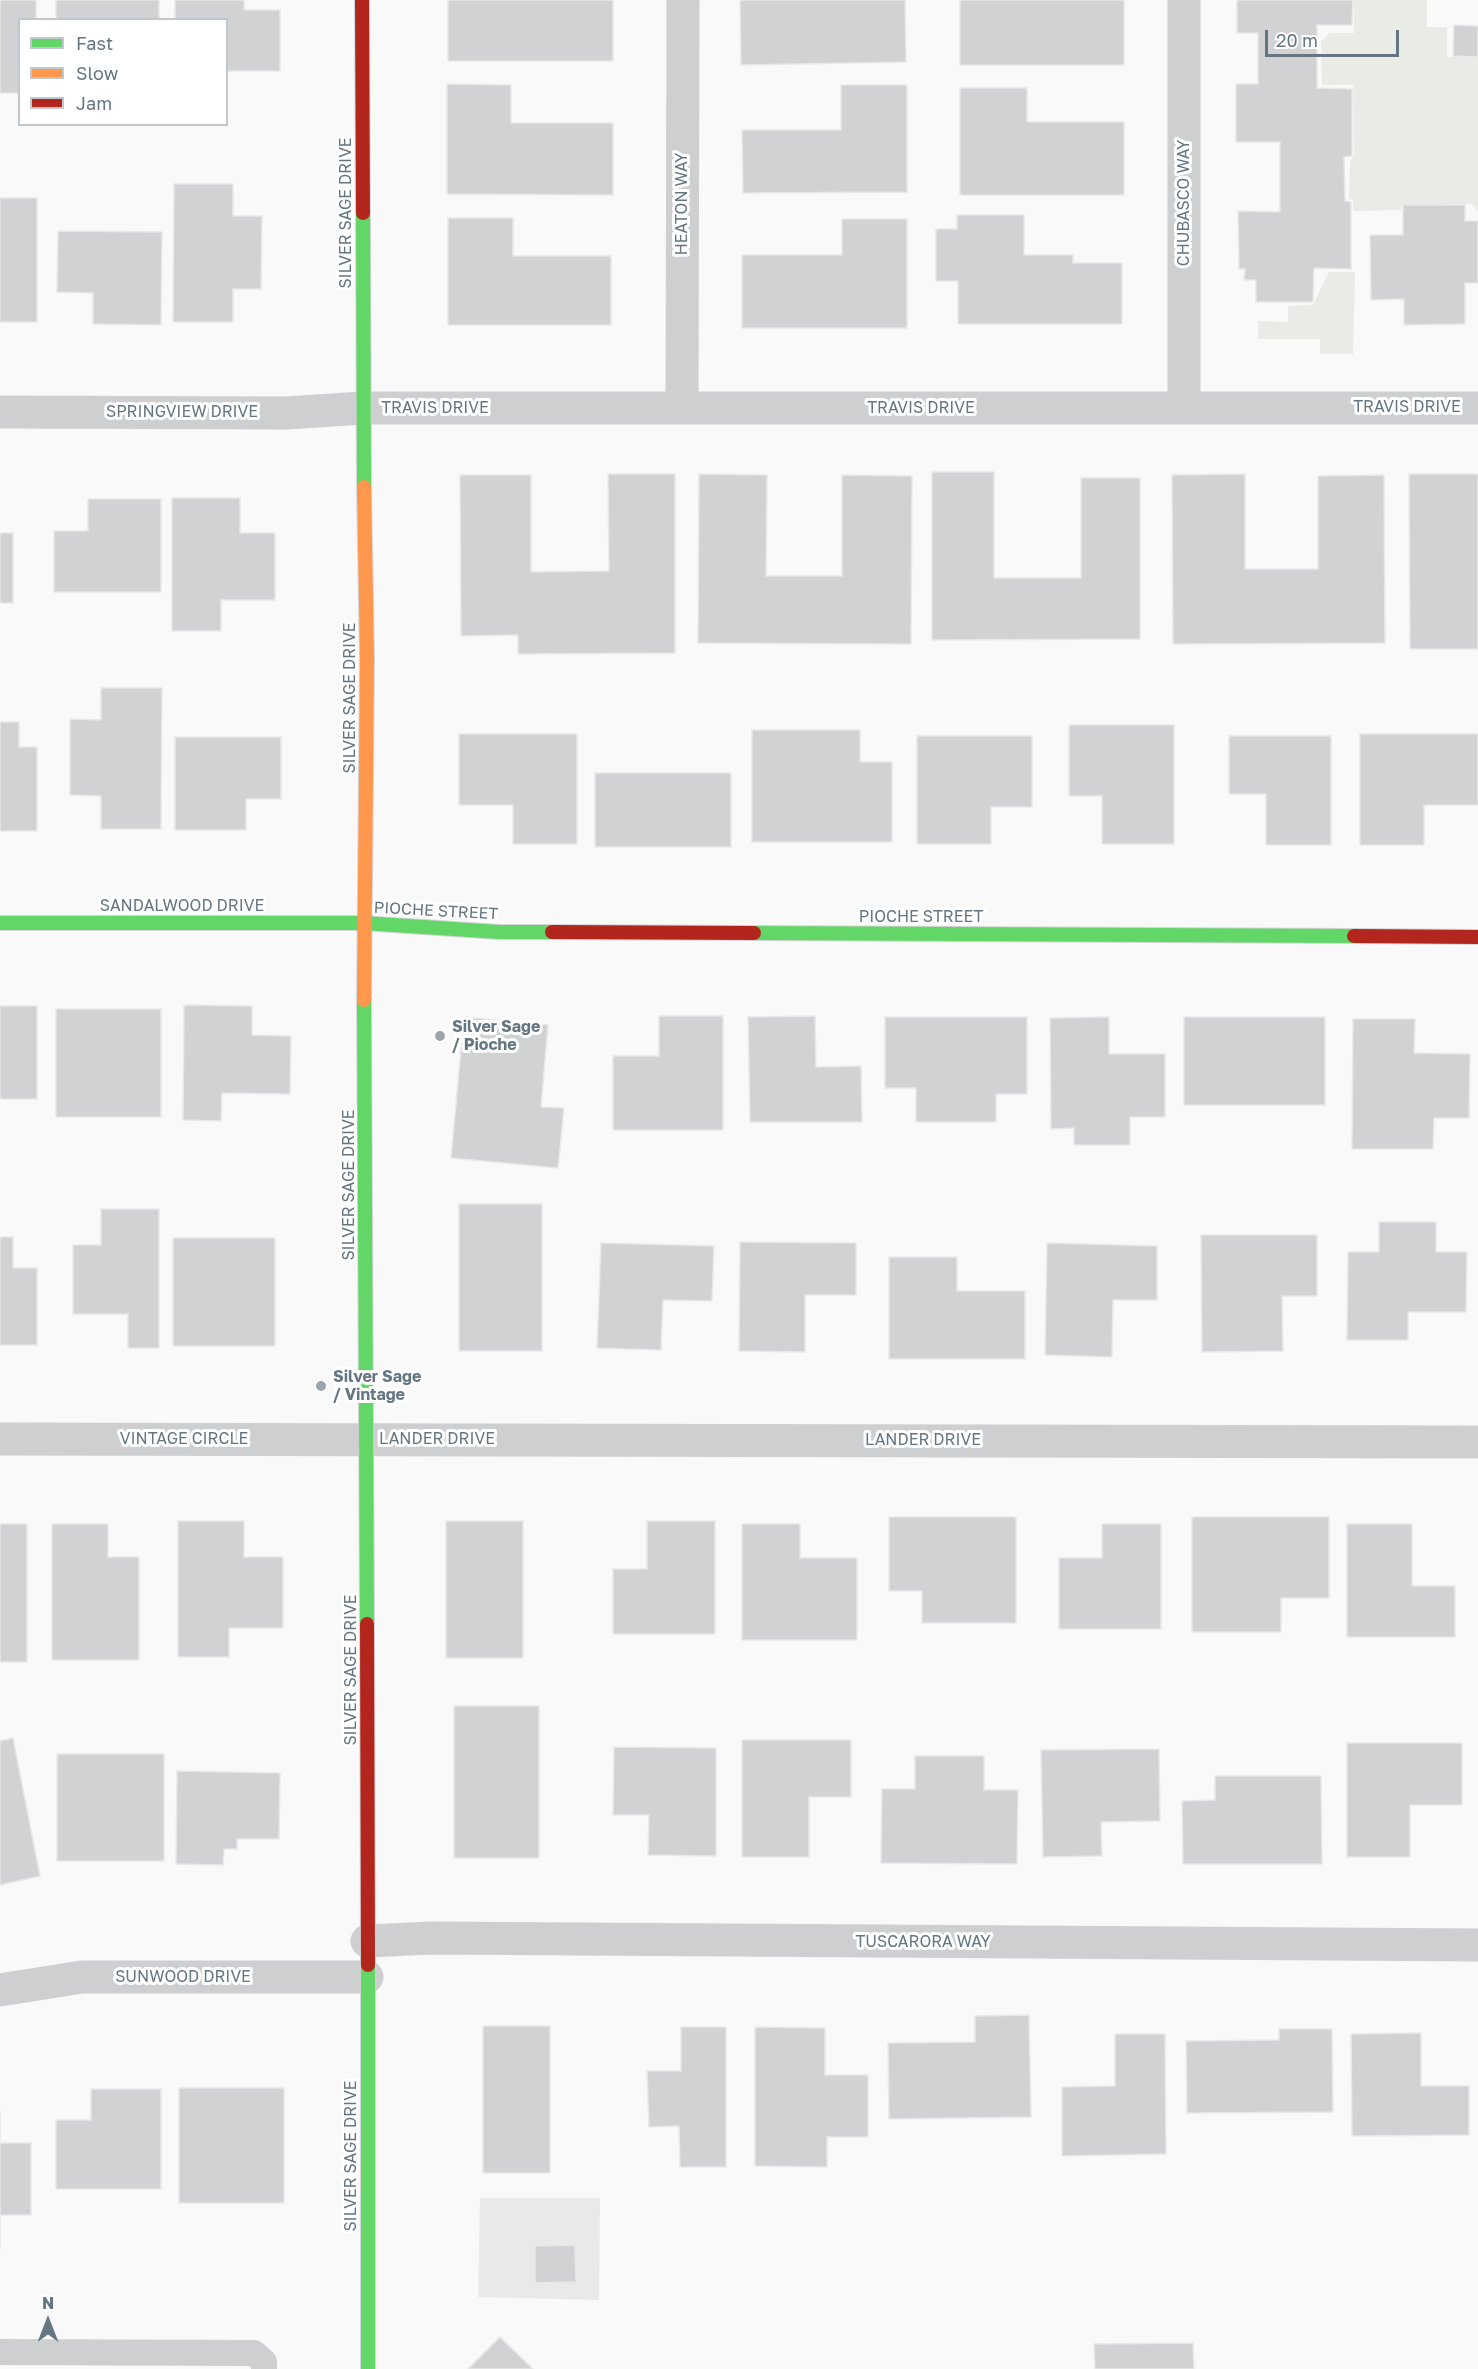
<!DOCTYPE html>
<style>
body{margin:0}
#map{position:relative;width:1478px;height:2369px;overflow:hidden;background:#f9f9f9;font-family:"Golos Text",sans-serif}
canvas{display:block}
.legend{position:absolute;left:18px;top:18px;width:210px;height:108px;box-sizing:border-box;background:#fff;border:2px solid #c1c8cd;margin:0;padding:8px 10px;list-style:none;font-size:18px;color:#657683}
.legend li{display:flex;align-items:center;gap:12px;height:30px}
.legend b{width:30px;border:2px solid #c1c8cd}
.north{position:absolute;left:18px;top:2291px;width:60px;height:60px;-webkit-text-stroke:4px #fff;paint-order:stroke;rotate:0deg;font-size:16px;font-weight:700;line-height:24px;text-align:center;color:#657683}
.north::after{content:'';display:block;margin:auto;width:21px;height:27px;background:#657683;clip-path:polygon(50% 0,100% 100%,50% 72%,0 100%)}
.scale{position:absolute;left:1265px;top:30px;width:134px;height:27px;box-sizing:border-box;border:3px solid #657683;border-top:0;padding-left:8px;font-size:18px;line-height:21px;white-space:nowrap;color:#657683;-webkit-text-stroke:4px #fff;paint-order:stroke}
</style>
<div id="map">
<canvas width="1478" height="2369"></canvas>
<ul class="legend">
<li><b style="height:8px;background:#63d668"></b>Fast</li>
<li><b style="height:8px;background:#ff974d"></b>Slow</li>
<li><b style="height:8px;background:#b3261e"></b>Jam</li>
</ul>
<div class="north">N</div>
<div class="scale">20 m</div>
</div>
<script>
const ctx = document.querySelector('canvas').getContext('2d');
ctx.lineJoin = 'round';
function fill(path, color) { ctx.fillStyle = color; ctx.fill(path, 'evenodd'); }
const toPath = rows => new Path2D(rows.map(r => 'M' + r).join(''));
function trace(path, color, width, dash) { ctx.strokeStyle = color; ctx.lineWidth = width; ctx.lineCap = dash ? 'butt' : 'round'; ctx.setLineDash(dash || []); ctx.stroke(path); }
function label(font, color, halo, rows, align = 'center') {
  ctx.font = font + ' "Golos Text",sans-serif'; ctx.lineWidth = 6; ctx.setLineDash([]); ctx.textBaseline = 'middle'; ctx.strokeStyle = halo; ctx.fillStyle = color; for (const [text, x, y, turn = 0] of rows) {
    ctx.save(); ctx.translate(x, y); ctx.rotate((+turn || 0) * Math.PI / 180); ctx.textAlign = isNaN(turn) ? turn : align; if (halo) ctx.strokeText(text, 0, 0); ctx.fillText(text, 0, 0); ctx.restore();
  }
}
const built = toPath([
 [480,2198,600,2198,599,2300,478,2297]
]);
const green = toPath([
 [1354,0,1427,0,1427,27,1447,27,1447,57,1478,57,1478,211,1472,204,1401,206,1401,210,1353,211,1353,201,1349,198,1350,162,1354,155,1353,85,1322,85,1321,42,1329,33,1354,33],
 [1329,272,1355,272,1353,354,1320,354,1320,339,1258,339,1258,321,1288,322,1288,306,1313,305]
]);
const building = toPath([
 [0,0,36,0,36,20,20,20,20,93,0,93,0,0],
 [56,0,159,0,159,20,56,20,56,0],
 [175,0,244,0,244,10,280,10,280,71,226,71,226,20,175,20,175,0],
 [448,0,613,0,613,61,448,61,448,0],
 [740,0,905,0,906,62,741,65,740,0],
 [960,0,1124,0,1124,65,960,65,960,0],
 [1237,0,1353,0,1352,25,1317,25,1317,88,1352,89,1352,156,1344,157,1345,201,1351,202,1351,269,1314,268,1313,302,1256,302,1256,280,1244,280,1245,269,1239,269,1238,211,1280,212,1280,142,1236,142,1236,84,1258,84,1258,33,1237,33,1237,0],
 [1454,25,1478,26,1478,57,1453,56,1454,25],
 [447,84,511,85,511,123,613,123,613,195,447,194,447,84],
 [841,85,907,85,907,192,743,193,742,130,841,130,841,85],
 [960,88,1027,88,1027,122,1124,122,1124,195,960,195,960,88],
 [174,184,233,184,233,216,262,216,261,289,233,289,233,322,173,322,174,184],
 [0,198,37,198,37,322,0,322,0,198],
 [1403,205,1465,205,1465,221,1478,221,1478,283,1465,283,1465,324,1404,325,1404,299,1371,300,1370,235,1403,235,1403,205],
 [957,215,1024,215,1024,255,1073,255,1073,263,1122,263,1122,324,958,324,958,281,936,281,936,229,957,229,957,215],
 [448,218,513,218,513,256,611,256,611,325,448,325,448,218],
 [842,219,907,219,907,328,742,328,742,255,842,255,842,219],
 [58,231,162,232,161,325,93,324,93,293,57,292,58,231],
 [932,472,994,472,994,578,1081,578,1081,478,1140,478,1140,639,932,640,932,472],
 [608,474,675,474,675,653,518,654,518,635,461,636,460,475,531,475,531,572,609,571,608,474],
 [699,474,767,475,766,576,842,576,842,475,912,476,911,644,698,643,699,474],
 [1245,474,1245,569,1318,569,1318,476,1384,475,1385,643,1173,644,1172,475,1245,474],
 [1409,474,1478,474,1478,649,1410,649,1409,474],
 [172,498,240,498,240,533,275,533,275,600,221,600,221,631,172,631,172,498],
 [88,499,161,499,161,592,54,592,54,531,88,531,88,499],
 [0,533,13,533,13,603,0,603,0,533],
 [101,688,162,688,161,829,101,829,101,796,70,795,70,719,101,720,101,688],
 [0,722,19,722,19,747,37,747,37,831,0,831,0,722],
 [1069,725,1174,725,1174,844,1102,844,1102,796,1069,796,1069,725],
 [752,730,860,730,860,762,892,762,892,842,752,842,752,730],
 [459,734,577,734,577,844,513,844,513,805,459,805,459,734],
 [1360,734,1478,734,1478,805,1424,805,1424,845,1360,845,1360,734],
 [917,736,1032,736,1032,807,991,807,991,844,917,844,917,736],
 [1229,736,1331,736,1331,845,1266,845,1266,794,1229,794,1229,736],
 [175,737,281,737,281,799,246,799,246,830,175,830,175,737],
 [595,773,731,773,731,847,595,847,595,773],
 [184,1005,252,1006,252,1035,291,1036,290,1094,222,1093,221,1121,183,1120,184,1005],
 [0,1006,37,1006,37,1099,0,1099,0,1006],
 [56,1009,161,1009,161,1117,56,1117,56,1009],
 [659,1016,723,1016,723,1130,613,1130,613,1056,659,1056,659,1016],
 [815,1016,816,1067,861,1066,862,1122,750,1122,748,1017,815,1016],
 [464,1017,548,1025,541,1107,564,1108,558,1168,451,1158,464,1017],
 [885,1017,1027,1017,1027,1094,996,1094,996,1122,916,1122,916,1088,885,1088,885,1017],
 [1109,1017,1109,1054,1165,1054,1165,1117,1130,1117,1130,1145,1074,1145,1074,1128,1051,1129,1050,1018,1109,1017],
 [1184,1017,1325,1017,1325,1105,1184,1105,1184,1017],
 [1353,1019,1415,1019,1414,1053,1470,1054,1469,1118,1434,1118,1433,1149,1352,1149,1353,1019],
 [459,1204,542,1204,542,1351,459,1351,459,1204],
 [101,1209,159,1209,159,1348,128,1348,128,1314,73,1314,73,1245,101,1245,101,1209],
 [1379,1222,1436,1222,1436,1252,1467,1252,1466,1312,1408,1312,1408,1340,1347,1340,1348,1252,1379,1252,1379,1222],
 [1201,1235,1317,1235,1317,1296,1282,1296,1283,1351,1202,1352,1201,1235],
 [0,1237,13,1237,13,1268,37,1268,37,1345,0,1345,0,1237],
 [173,1238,275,1238,275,1346,173,1346,173,1238],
 [740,1242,856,1243,856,1295,805,1295,805,1352,739,1351,740,1242],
 [601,1243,714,1246,712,1301,663,1300,661,1350,597,1348,601,1243],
 [1047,1243,1157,1246,1157,1300,1113,1300,1112,1357,1045,1355,1047,1243],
 [889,1257,957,1257,957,1291,1025,1291,1025,1359,889,1359,889,1257],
 [889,1517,1016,1517,1016,1623,922,1623,922,1591,889,1591,889,1517],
 [1192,1517,1329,1517,1329,1598,1281,1598,1281,1632,1192,1632,1192,1517],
 [178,1521,244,1521,244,1557,283,1557,283,1628,229,1628,229,1657,178,1657,178,1521],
 [446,1521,523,1521,523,1658,446,1658,446,1521],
 [647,1521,715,1521,715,1634,613,1634,613,1569,647,1569,647,1521],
 [0,1524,27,1524,27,1662,0,1662,0,1524],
 [52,1524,108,1524,108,1557,139,1557,139,1660,52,1660,52,1524],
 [742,1524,800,1524,800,1558,857,1558,857,1640,742,1640,742,1524],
 [1102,1524,1161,1524,1161,1629,1059,1629,1059,1558,1102,1558,1102,1524],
 [1347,1524,1412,1524,1412,1586,1455,1586,1455,1637,1347,1637,1347,1524],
 [454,1706,539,1706,539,1858,454,1858,454,1706],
 [13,1738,40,1876,0,1885,0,1741,13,1738],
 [742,1740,851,1740,851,1797,809,1797,809,1857,742,1857,742,1740],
 [1347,1743,1462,1743,1462,1805,1410,1805,1410,1857,1347,1857,1347,1743],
 [614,1747,716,1748,716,1856,648,1855,649,1815,613,1815,614,1747],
 [1159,1749,1160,1821,1101,1822,1102,1856,1043,1857,1041,1750,1159,1749],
 [57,1754,164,1754,164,1861,57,1861,57,1754],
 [915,1756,984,1756,984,1790,1018,1790,1017,1864,881,1863,882,1789,915,1789,915,1756],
 [177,1771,280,1773,279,1839,237,1839,237,1849,224,1849,223,1865,176,1864,177,1771],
 [1215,1776,1321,1776,1322,1864,1183,1864,1182,1801,1215,1800,1215,1776],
 [1029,2015,1031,2117,889,2119,888,2043,975,2042,975,2016,1029,2015],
 [483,2026,550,2026,550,2173,483,2173,483,2026],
 [681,2027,726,2027,726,2167,680,2167,679,2126,649,2127,647,2071,681,2071,681,2027],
 [755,2027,825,2028,825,2075,868,2075,868,2137,827,2137,827,2167,755,2166,755,2027],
 [1279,2029,1332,2029,1333,2112,1187,2113,1186,2041,1279,2040,1279,2029],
 [1421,2033,1421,2086,1469,2086,1469,2135,1352,2136,1351,2034,1421,2033],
 [1115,2034,1165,2034,1166,2154,1062,2156,1062,2087,1115,2086,1115,2034],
 [179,2088,284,2088,284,2203,179,2203,179,2088],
 [91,2089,161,2089,161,2189,56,2189,56,2120,91,2120,91,2089],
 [0,2111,0,2143,31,2143,31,2215,0,2215,0,2249,0,2111],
 [575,2245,576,2282,535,2283,535,2246,575,2245],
 [500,2337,533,2369,468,2369,500,2337],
 [1193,2343,1194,2369,1095,2369,1094,2344,1193,2343]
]);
const lane = toPath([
 [0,2352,254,2353,264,2362,264,2369]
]);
const street = toPath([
 [1184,407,1184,0],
 [682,408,683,0],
 [0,412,286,413,363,408,1478,408],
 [0,1439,1478,1442],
 [367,1941,431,1938,1478,1945],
 [0,1990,82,1977,367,1977]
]);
const fast = toPath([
 [363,213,364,487],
 [0,923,363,923,499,932,552,932],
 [754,933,1354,936],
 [364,1000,367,1624],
 [368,1965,368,2369]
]);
const slow = toPath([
 [364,1000,367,659,364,487]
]);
const jam = toPath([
 [362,0,363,213],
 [552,932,754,933],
 [1354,936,1478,937],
 [367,1624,368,1965]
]);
const markers = [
 [440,1036,6,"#99a4ac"],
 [321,1386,6,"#99a4ac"]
];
const streetNames = [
 ["CHUBASCO WAY",1184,203,-90],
 ["HEATON WAY",682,204,-90],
 ["SILVER SAGE DRIVE",346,213,-90],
 ["TRAVIS DRIVE",1407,407],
 ["TRAVIS DRIVE",435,408],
 ["TRAVIS DRIVE",921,408],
 ["SPRINGVIEW DRIVE",182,412],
 ["SILVER SAGE DRIVE",350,698,-90],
 ["SANDALWOOD DRIVE",182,906],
 ["PIOCHE STREET",436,911,3],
 ["PIOCHE STREET",921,917],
 ["SILVER SAGE DRIVE",349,1185,-90],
 ["VINTAGE CIRCLE",184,1439],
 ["LANDER DRIVE",437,1439],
 ["LANDER DRIVE",923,1440],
 ["SILVER SAGE DRIVE",351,1670,-90],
 ["TUSCARORA WAY",923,1942],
 ["SUNWOOD DRIVE",183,1977],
 ["SILVER SAGE DRIVE",351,2156,-90]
];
const poiNames = [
 ["Silver Sage",452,1027],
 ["/ Pioche",452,1045],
 ["Silver Sage",333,1377],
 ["/ Vintage",333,1395]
];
fill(built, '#e8e9e9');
fill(green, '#e8ebe6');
fill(building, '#d0d2d3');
trace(building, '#e8e8e8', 1.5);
trace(fast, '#d5d6d7', 16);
trace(slow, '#d5d6d7', 16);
trace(jam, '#d5d6d7', 16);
trace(lane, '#cecfd0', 26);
trace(street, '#cecfd0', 33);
trace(fast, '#63d668', 14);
trace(slow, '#ff974d', 14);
trace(jam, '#b3261e', 14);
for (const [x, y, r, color] of markers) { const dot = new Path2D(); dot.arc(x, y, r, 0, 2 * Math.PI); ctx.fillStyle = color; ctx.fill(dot); trace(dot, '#fff', 2); }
label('16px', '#657683', '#fff', streetNames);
label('bold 16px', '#657683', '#fff', poiNames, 'left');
</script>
